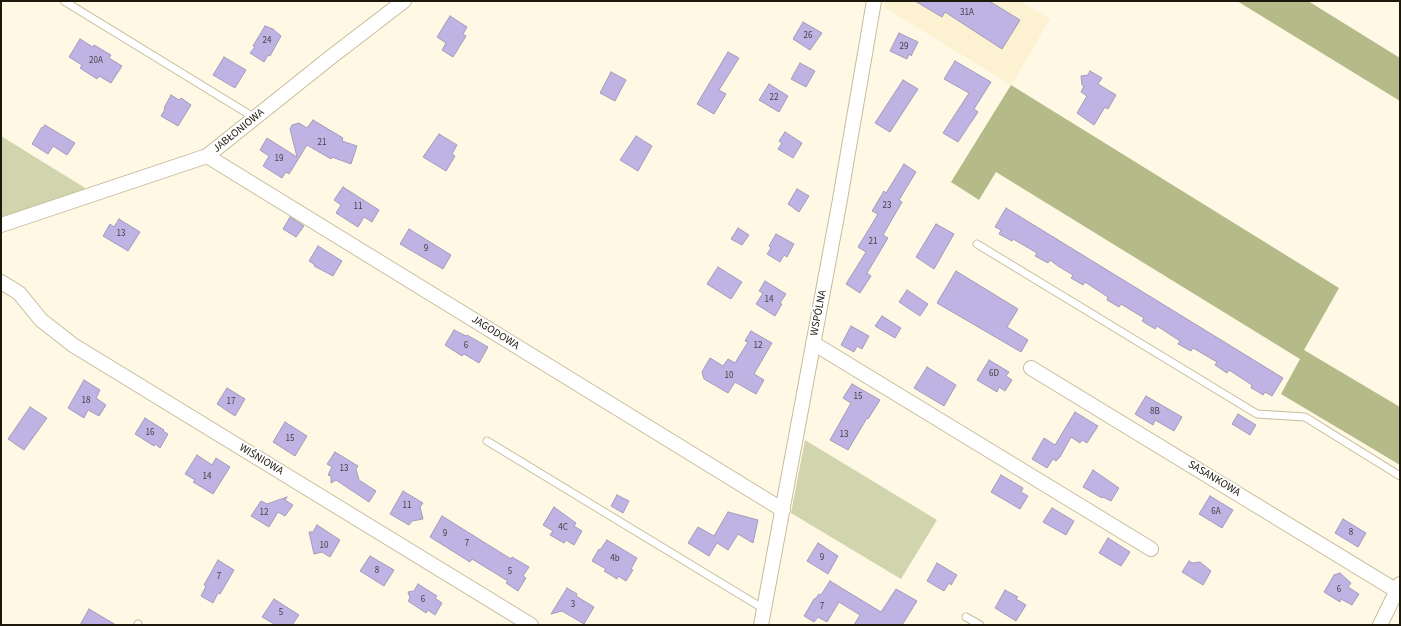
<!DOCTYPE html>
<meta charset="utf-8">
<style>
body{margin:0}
#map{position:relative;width:1401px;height:626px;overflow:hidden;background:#fff8e4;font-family:"Source Sans 3",sans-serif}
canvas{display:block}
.frame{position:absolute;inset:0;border:2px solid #1d180c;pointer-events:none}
</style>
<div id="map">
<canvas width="1401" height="626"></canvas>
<div class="frame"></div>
</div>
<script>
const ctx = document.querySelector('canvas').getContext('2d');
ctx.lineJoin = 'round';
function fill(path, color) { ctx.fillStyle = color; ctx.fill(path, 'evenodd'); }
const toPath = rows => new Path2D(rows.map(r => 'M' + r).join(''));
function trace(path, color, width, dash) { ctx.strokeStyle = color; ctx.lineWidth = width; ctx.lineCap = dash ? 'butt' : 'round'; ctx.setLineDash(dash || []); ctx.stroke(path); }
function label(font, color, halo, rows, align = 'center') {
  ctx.font = font + ' "Source Sans 3",sans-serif'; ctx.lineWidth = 4; ctx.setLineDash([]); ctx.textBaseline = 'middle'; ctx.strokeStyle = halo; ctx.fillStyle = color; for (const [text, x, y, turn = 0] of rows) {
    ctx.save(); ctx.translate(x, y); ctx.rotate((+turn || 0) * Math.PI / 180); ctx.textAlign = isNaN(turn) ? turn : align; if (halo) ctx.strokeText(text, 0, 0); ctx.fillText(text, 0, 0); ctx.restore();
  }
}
const built = toPath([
 [885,1,1020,1,1050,19,1011,85,884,7]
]);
const green = toPath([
 [1,136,90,191,1,217],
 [805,440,937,520,901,579,791,513]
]);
const forest = toPath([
 [1237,1,1308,1,1400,58,1400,101],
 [1011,85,1339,288,1304,350,1400,407,1400,465,1281,394,1300,359,996,172,979,200,951,182]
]);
const building = toPath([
 [915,1,989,1,1020,20,1002,49,945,12,942,17,915,1],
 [450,16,467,27,463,34,466,36,453,57,442,50,446,43,437,37,450,16],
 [803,22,822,33,810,50,793,39,803,22],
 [265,26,273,29,281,36,270,56,268,55,264,62,250,53,255,47,253,46,265,26],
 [899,33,918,42,911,56,909,54,907,59,890,51,899,33],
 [80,39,93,47,94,45,111,55,109,58,122,66,111,83,99,76,97,79,80,68,82,65,69,57,80,39],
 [728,52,739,58,719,90,726,94,714,114,697,104,728,52],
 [224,57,246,70,235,88,213,75,224,57],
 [955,61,991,82,974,109,978,112,958,142,943,133,969,93,944,79,955,61],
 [800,63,815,71,806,87,791,79,800,63],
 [1090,71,1102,78,1098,84,1116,95,1108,109,1105,107,1094,125,1077,113,1087,96,1081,92,1084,86,1082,85,1081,76,1088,75,1090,71],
 [611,72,626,80,615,101,600,93,611,72],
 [903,80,918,89,890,132,875,123,903,80],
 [769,84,788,96,779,112,759,100,769,84],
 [171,95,179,100,181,98,191,105,178,126,161,116,165,109,164,108,171,95],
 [313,120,343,138,342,141,357,146,351,164,332,157,331,159,307,145,289,174,286,172,282,178,263,166,269,156,260,150,267,138,297,157,290,129,292,125,299,123,307,128,313,120],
 [45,125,75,143,67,155,53,146,48,154,32,144,42,127,43,128,45,125],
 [785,132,802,143,793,158,778,149,782,143,779,141,785,132],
 [439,134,457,145,452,154,455,156,446,171,423,157,439,134],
 [636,136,652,146,638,171,620,160,636,136],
 [904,164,916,172,899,200,902,202,883,235,888,238,867,273,871,276,860,293,846,284,866,252,858,247,878,214,872,211,884,191,886,193,904,164],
 [343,187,379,210,372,222,364,217,358,227,336,213,341,205,334,200,343,187],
 [797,189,809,196,799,212,788,204,797,189],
 [1006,208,1283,378,1272,396,1265,392,1263,395,1257,391,1251,388,1252,385,1229,370,1227,373,1215,365,1217,362,1193,348,1191,351,1178,344,1180,341,1157,326,1155,329,1142,321,1144,318,1121,304,1119,307,1107,300,1108,297,1085,282,1083,285,1071,278,1073,275,1058,266,1050,260,1048,263,1035,256,1037,253,1013,239,1012,241,999,234,1001,230,995,227,1006,208],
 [290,217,304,226,296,237,283,229,290,217],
 [119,219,140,232,128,251,103,236,110,224,114,227,119,219],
 [936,224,954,234,934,269,916,257,936,224],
 [738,228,749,235,742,245,731,239,738,228],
 [409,229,451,255,443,269,400,244,409,229],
 [776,234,794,244,787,257,784,255,780,262,767,254,771,248,769,246,776,234],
 [318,246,342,261,333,276,314,266,315,265,309,261,318,246],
 [718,267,742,282,731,299,707,284,718,267],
 [956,271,1018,309,1007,327,1028,340,1021,352,937,303,956,271],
 [765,281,786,294,780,303,782,304,775,316,756,304,763,293,759,291,765,281],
 [907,290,928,304,920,316,899,302,907,290],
 [882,316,901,328,895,338,875,326,882,316],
 [851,326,869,336,862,349,857,346,854,352,841,345,851,326],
 [454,330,466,336,467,335,488,347,479,363,464,354,462,356,445,345,454,330],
 [751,331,772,343,754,374,764,380,756,394,735,382,728,393,704,379,702,372,710,358,723,366,728,359,735,363,748,342,745,341,751,331],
 [989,360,1009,372,1006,376,1012,380,1005,391,999,387,997,392,977,380,989,360],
 [927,367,956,385,944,406,914,388,927,367],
 [84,380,100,390,96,398,106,405,99,416,88,410,84,418,68,408,84,380],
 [852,384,880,400,868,419,867,418,848,450,830,440,851,403,843,398,852,384],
 [227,388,245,399,235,416,217,404,227,388],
 [1146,396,1182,417,1174,431,1155,420,1153,425,1135,414,1146,396],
 [30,407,47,418,24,450,8,439,30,407],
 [1075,412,1098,426,1087,443,1082,440,1080,443,1071,437,1060,457,1056,461,1053,459,1047,468,1032,459,1044,438,1055,445,1075,412],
 [1238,414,1256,425,1250,435,1232,424,1238,414],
 [145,418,164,430,163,431,168,434,160,448,155,444,154,446,135,434,145,418],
 [285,422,307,436,295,456,273,442,285,422],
 [335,452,358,466,356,469,359,480,376,491,369,502,336,480,331,483,331,476,328,475,332,467,327,464,335,452],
 [197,455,212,465,216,458,230,467,213,494,193,482,195,480,185,474,197,455],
 [1093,470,1119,488,1111,501,1103,497,1102,498,1083,487,1093,470],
 [1001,475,1023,488,1021,492,1028,496,1020,509,991,492,1001,475],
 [403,491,423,503,420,507,423,519,412,521,409,525,390,514,403,491],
 [617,495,629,501,623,513,611,506,617,495],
 [1210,496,1233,510,1222,528,1199,514,1210,496],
 [287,497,285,500,293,505,285,516,278,512,269,527,251,516,261,501,267,504,287,497],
 [554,507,576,523,574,526,582,531,574,545,566,540,564,543,550,535,553,531,543,525,554,507],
 [1052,508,1074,521,1066,535,1043,522,1052,508],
 [728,512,758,520,753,543,738,534,728,550,717,543,709,556,688,543,698,527,714,536,728,512],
 [442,516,511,559,512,557,529,567,523,576,526,578,518,591,506,583,508,581,472,559,470,562,430,537,442,516],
 [1343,519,1366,533,1358,547,1335,533,1343,519],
 [317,525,340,540,330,557,322,552,314,554,309,532,313,532,317,525],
 [1108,538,1130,552,1121,566,1099,553,1108,538],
 [607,540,637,558,631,569,633,570,626,581,618,576,617,579,604,571,606,569,592,561,599,549,600,550,607,540],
 [818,543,838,556,828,574,807,561,818,543],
 [370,556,394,570,384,586,360,571,370,556],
 [218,560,234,570,220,594,218,593,213,603,201,596,206,586,204,585,218,560],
 [1189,561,1192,563,1200,562,1211,571,1203,585,1182,572,1189,561],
 [937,563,957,575,951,585,949,583,944,591,927,581,937,563],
 [1340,573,1351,583,1348,587,1359,594,1352,605,1341,599,1340,602,1324,592,1334,575,1340,573],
 [830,581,881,612,896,589,917,601,902,625,854,625,860,615,839,602,827,622,818,617,814,622,804,616,814,599,815,599,819,594,821,595,830,581],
 [418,584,437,596,435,598,442,603,435,615,428,610,426,613,408,601,410,598,408,592,414,591,418,584],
 [567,588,577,594,576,596,594,607,584,624,562,611,551,614,567,588],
 [1005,590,1018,597,1016,599,1026,605,1016,621,995,608,1005,590],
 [274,599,299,615,292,625,276,625,262,617,274,599],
 [89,609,116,625,80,625,89,609]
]);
const lane = toPath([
 [64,1,255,118],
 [977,244,1257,414,1305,417,1400,476],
 [487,441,764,609],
 [966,617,980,625],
 [138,625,138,624]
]);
const street = toPath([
 [207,156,783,510],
 [1,225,207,156,331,57,404,1],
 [1,282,19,293,41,320,73,345,531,625],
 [813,343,1151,549],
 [1031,368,1397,591],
 [761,625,839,205,874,1],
 [1380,625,1400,584]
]);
const numberNames = [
 ["31A",967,13],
 ["26",808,36],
 ["24",267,41],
 ["29",904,47],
 ["20A",96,61],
 ["22",774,98],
 ["21",322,143],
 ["19",279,159],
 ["23",887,206],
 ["11",358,207],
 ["13",121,234],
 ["21",873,242],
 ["9",426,249],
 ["14",769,300],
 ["6",466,346],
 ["12",758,346],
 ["6D",994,374],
 ["10",729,376],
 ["15",858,397],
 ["18",86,401],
 ["17",231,402],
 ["8B",1155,412],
 ["16",150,433],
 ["13",844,435],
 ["15",290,439],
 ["13",344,469],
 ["14",207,477],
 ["11",407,506],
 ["6A",1216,512],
 ["12",264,513],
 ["4C",563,528],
 ["8",1351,533],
 ["9",445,534],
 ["7",467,544],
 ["10",324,546],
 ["9",822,558],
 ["4b",615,559],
 ["8",377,571],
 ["5",510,572],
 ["7",219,577],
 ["6",1339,590],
 ["6",423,600],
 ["3",573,605],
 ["7",822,607],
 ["5",281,613]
];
const streetNames = [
 ["JABŁONIOWA",239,131,-39],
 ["WSPÓLNA",819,313,-79],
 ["JAGODOWA",495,333,32],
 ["WIŚNIOWA",261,460,31],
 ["SASANKOWA",1214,479,31]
];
fill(built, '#fcf1d0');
fill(green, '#d0d5ae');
fill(forest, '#b4ba88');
fill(building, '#beb3e2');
trace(building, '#a39cbb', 1);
trace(lane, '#c7bc9b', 9);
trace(street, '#c7bc9b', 16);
trace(lane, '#fff', 7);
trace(street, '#fff', 14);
label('9px', '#453f42', null, numberNames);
label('11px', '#1d180c', '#fff', streetNames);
</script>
